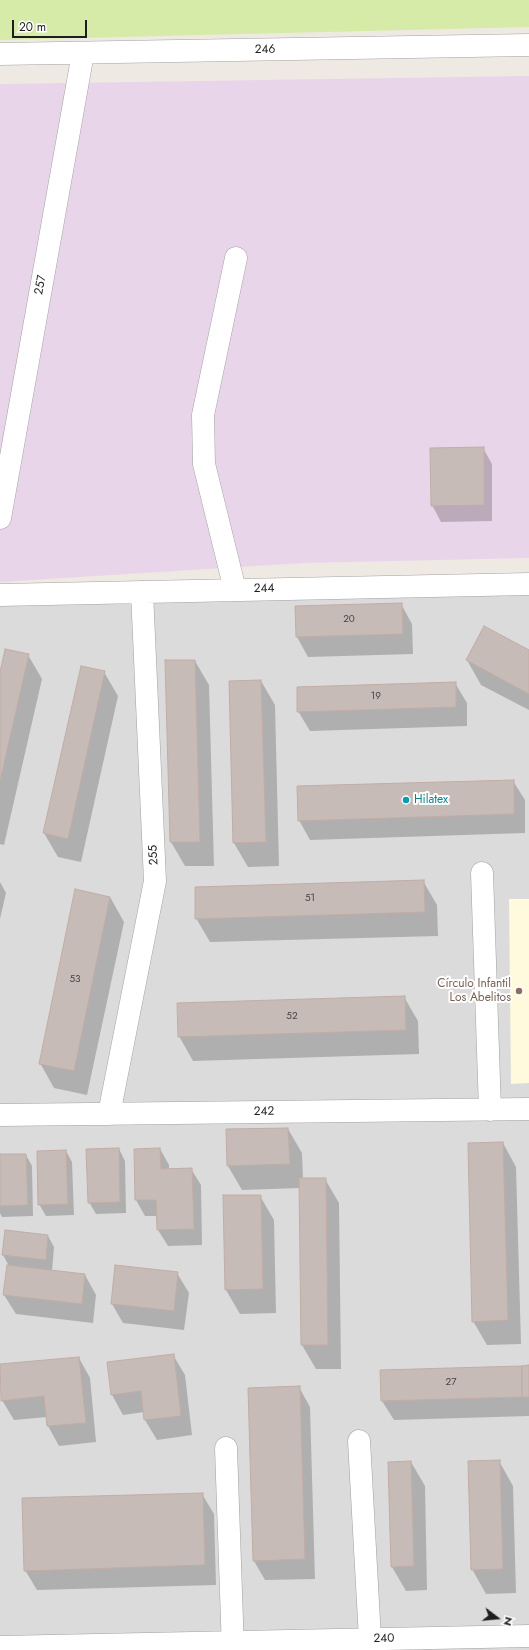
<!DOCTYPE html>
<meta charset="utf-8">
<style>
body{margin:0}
#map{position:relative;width:529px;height:1650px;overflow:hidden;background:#efe9e4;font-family:Jost,sans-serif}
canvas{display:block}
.north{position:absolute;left:477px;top:1598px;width:40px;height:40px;-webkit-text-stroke:3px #fff;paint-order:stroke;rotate:106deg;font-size:11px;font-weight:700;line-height:16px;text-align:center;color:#1e1e1e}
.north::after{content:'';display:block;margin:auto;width:14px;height:18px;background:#1e1e1e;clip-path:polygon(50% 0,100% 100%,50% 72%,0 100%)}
.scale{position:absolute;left:12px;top:20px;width:75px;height:18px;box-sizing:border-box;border:2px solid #1e1e1e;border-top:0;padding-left:5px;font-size:12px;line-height:14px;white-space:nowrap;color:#1e1e1e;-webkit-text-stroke:3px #fff;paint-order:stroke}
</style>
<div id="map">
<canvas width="529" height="1650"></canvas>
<div class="north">N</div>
<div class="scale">20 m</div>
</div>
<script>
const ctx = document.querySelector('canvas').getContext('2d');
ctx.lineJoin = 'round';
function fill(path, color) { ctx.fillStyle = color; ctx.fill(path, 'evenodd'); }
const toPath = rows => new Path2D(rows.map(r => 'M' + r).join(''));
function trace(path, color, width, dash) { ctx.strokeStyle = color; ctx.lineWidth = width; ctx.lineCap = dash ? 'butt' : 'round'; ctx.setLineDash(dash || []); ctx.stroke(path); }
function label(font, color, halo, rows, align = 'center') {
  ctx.font = font + ' Jost,sans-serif'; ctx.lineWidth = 4; ctx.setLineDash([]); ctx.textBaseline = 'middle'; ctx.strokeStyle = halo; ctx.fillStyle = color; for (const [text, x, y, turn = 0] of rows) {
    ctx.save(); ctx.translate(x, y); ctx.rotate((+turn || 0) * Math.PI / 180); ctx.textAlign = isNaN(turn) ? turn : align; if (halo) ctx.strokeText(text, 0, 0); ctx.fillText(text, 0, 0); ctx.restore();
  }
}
const residential = toPath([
 [529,581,529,1650,0,1650,0,599]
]);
const industrial = toPath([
 [529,76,529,558,304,563,0,582,0,84]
]);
const education = toPath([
 [509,899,529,899,529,1083,511,1084]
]);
const grass = toPath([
 [0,0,529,0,529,27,0,40]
]);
const shadow = toPath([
 [483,448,492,464,492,521,441,522,432,505],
 [401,604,412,624,413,654,308,657,297,637,296,607],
 [484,627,529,651,529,710,481,685,467,660],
 [28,655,42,679,4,845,0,844,0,676],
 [166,661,195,661,209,685,214,866,185,866,171,842],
 [104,672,118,696,81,862,58,857,44,833],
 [261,681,275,705,279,866,248,867,234,843],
 [455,683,467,703,467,726,310,731,298,711],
 [513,781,525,800,525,833,310,840,299,820],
 [423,881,437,905,438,936,210,942,196,918],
 [0,882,6,893,0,919],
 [110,897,124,922,87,1095,54,1088,40,1063],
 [404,997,418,1021,419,1054,193,1061,179,1036],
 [288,1129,302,1153,303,1179,325,1179,339,1203,341,1369,316,1369,302,1345,300,1188,242,1190,228,1166,227,1130],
 [503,1143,516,1167,521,1344,487,1345,473,1321],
 [119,1149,125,1161,126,1213,96,1214,89,1202],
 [160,1149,169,1165,169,1170,191,1169,201,1185,202,1245,168,1246,158,1230,158,1216,145,1216,136,1200,135,1150],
 [66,1151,72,1162,74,1215,46,1216,39,1204],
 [0,1155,26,1155,32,1166,33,1216,2,1217,0,1213],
 [224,1196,260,1196,274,1220,276,1313,240,1314,226,1290],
 [48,1236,54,1247,52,1271,85,1275,96,1295,93,1323,16,1314,4,1295,9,1266,3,1255],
 [177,1273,189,1293,184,1330,123,1323,112,1304],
 [173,1355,185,1375,192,1435,157,1440,145,1420,144,1412,123,1415,112,1395,108,1363],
 [79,1358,90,1378,96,1442,59,1446,48,1426,47,1417,14,1420,2,1400,0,1365],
 [529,1367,529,1416,394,1420,382,1401],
 [299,1387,310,1407,315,1579,265,1580,254,1561],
 [499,1461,513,1486,516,1593,486,1594,472,1569],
 [411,1462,425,1486,427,1590,406,1591,392,1567],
 [202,1494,214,1514,216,1585,37,1590,25,1570]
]);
const building = toPath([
 [484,447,484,505,431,506,430,448,484,447],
 [402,603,403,634,296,637,295,606,402,603],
 [484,626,529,650,529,694,466,660,484,626],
 [5,649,29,654,0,781,0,672,5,649],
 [165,660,195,660,200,842,170,842,165,660],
 [81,666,105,671,68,839,43,833,81,666],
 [261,680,266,842,233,843,229,681,261,680],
 [456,682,456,707,297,712,297,687,456,682],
 [514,780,514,814,298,821,297,786,514,780],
 [424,880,425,912,195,919,195,887,424,880],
 [75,889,110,897,74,1071,39,1064,75,889],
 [405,996,406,1030,178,1037,177,1003,405,996],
 [288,1128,290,1164,227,1166,226,1129,288,1128],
 [503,1142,508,1320,472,1322,468,1143,503,1142],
 [119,1148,120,1202,88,1203,86,1149,119,1148],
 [160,1148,161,1169,192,1168,194,1229,157,1230,156,1200,135,1200,134,1149,160,1148],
 [66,1150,68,1204,38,1205,37,1151,66,1150],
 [0,1154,26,1154,28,1205,0,1206,0,1154],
 [299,1178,326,1178,328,1345,301,1345,299,1178],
 [223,1195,261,1195,263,1289,225,1290,223,1195],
 [5,1230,48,1235,46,1260,2,1255,5,1230],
 [7,1265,85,1274,82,1304,3,1295,7,1265],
 [115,1265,178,1272,174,1311,111,1304,115,1265],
 [174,1354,181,1416,144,1420,141,1391,111,1395,107,1362,174,1354],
 [79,1357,86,1423,47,1426,44,1396,1,1401,0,1364,79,1357],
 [529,1365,529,1397,522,1397,522,1366,529,1365],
 [522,1366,522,1397,381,1401,380,1370,522,1366],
 [300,1386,305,1559,253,1561,248,1388,300,1386],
 [500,1460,503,1569,471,1570,468,1461,500,1460],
 [411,1461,414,1566,391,1567,388,1462,411,1461],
 [203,1493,205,1565,24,1571,22,1498,203,1493]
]);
const minor = toPath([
 [0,54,529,45],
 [0,518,83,53],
 [235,590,204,464,203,415,236,258],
 [0,595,529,584],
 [482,873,490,1110],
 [109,1114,155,881,142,592],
 [0,1115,529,1109],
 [359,1441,370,1639],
 [226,1448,233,1650],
 [0,1647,529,1636]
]);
const markers = [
 [406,800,4,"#0f9aa8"],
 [519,991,4,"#8d6e63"]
];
const numberNames = [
 ["20",349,620],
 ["19",376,697],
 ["51",310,899],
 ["53",75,980],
 ["52",292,1017],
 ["27",451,1383]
];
const streetNames = [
 ["246",265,50,-1],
 ["257",41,285,-80],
 ["244",264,589,-1],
 ["255",154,855,-93],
 ["242",264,1112,-1],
 ["240",384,1639,-1]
];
const cultureNames = [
 ["Hilatex",414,800]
];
const educationNames = [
 ["Círculo Infantil",511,984],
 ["Los Abelitos",511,998]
];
fill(residential, '#dcdbdb');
fill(industrial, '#e9d5e9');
fill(education, '#fff9dd');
fill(grass, '#d6eba8');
fill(shadow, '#0003');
fill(building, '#c7bbb7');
trace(building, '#c2ada6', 1);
trace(minor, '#a2a2a2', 23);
trace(minor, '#fff', 22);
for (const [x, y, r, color] of markers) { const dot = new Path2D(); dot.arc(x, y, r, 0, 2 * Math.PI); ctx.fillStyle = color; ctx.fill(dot); trace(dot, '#fff', 1.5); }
label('10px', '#484544', null, numberNames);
label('12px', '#1e1e1e', '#fff', streetNames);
label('12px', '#0d838f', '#fff', cultureNames, 'left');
label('12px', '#785e54', '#fff', educationNames, 'right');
</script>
